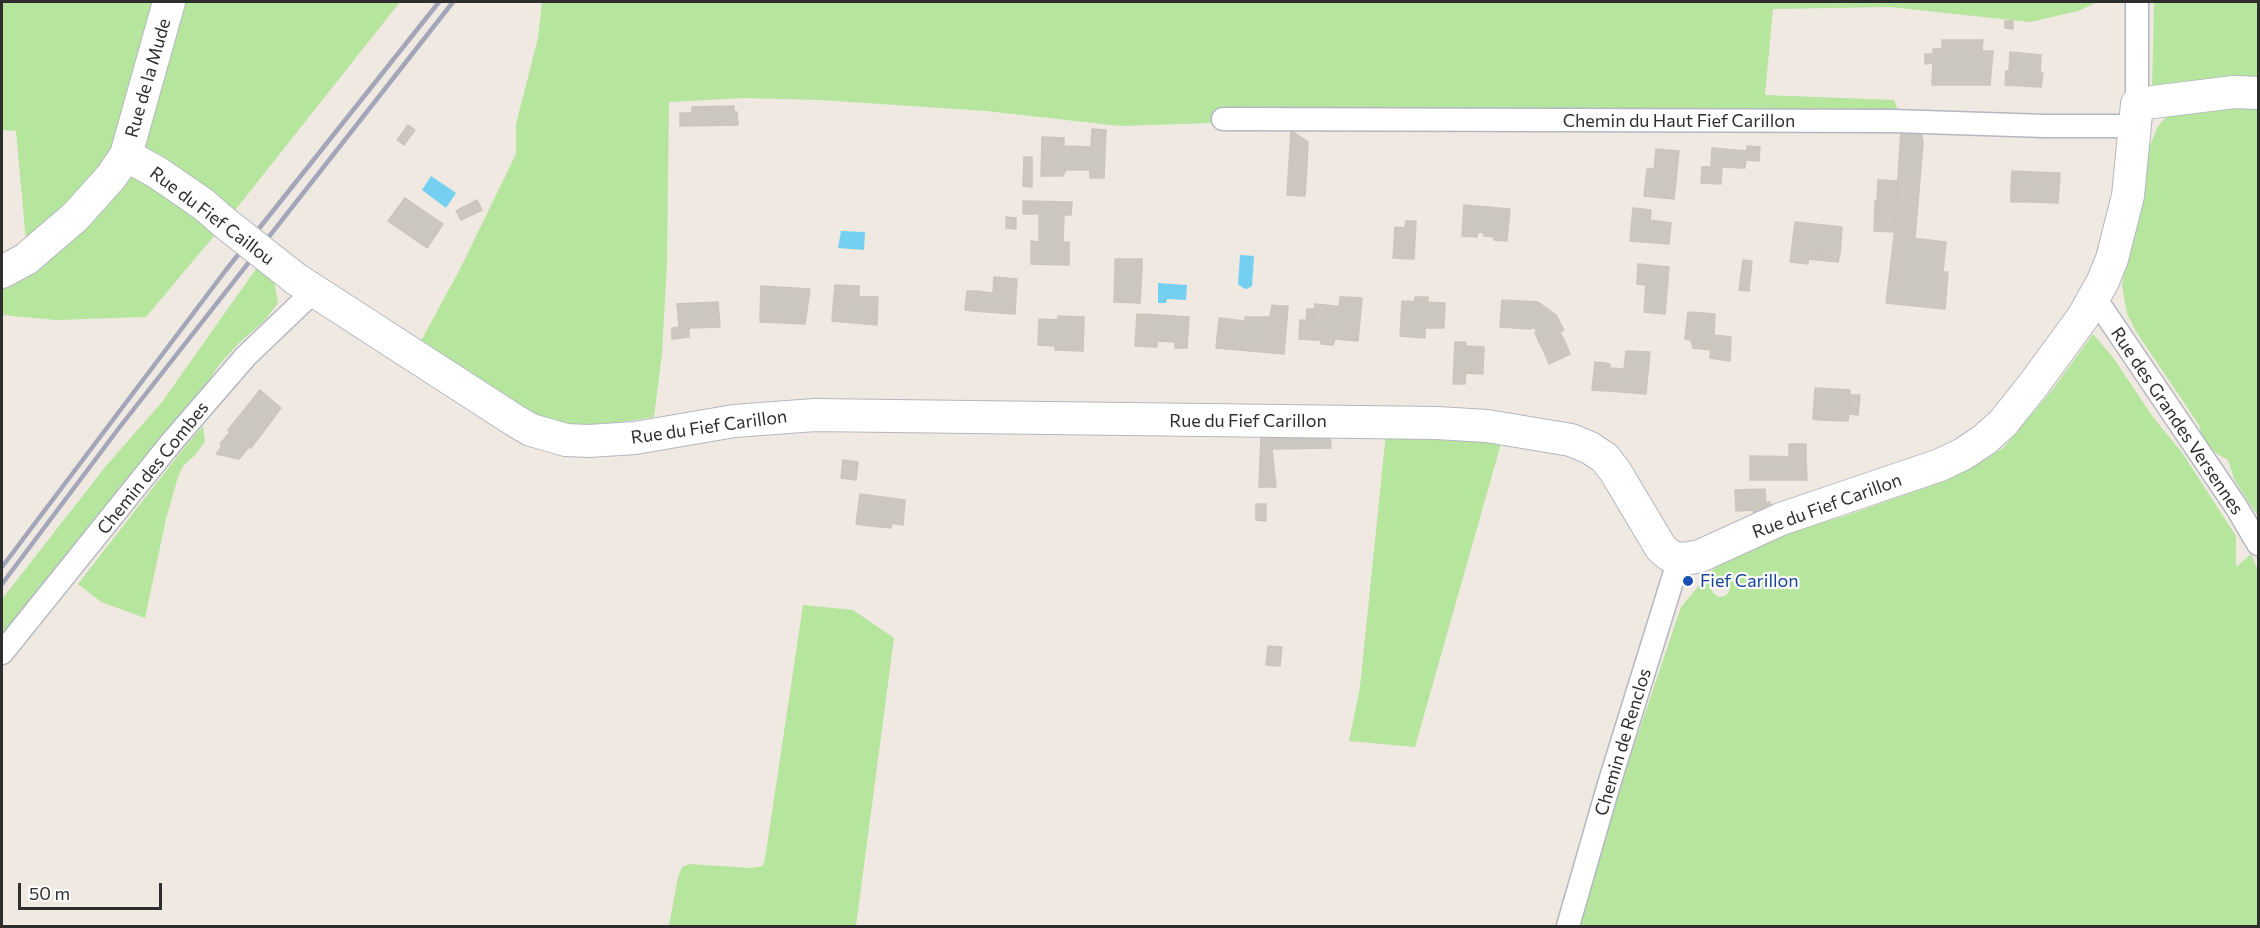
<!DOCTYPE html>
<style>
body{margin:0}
#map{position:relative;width:2260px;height:928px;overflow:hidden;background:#efe9e1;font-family:Commissioner,sans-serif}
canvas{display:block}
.frame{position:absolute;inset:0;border:3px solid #2e2e2e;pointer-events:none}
.scale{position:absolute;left:18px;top:883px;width:144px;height:27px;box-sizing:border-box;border:3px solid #2e2e2e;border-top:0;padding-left:8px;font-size:18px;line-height:21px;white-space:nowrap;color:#2e2e2e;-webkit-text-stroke:4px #fff;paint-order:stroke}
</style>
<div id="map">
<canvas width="2260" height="928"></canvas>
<div class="frame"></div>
<div class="scale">50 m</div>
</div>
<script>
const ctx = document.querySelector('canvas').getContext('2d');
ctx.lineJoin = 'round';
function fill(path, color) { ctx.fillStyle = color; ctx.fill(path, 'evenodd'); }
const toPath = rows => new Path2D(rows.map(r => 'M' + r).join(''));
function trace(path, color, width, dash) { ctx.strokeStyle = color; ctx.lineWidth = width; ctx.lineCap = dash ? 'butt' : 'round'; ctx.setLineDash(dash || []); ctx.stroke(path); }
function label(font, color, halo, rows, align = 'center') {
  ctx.font = font + ' Commissioner,sans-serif'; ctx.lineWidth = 4.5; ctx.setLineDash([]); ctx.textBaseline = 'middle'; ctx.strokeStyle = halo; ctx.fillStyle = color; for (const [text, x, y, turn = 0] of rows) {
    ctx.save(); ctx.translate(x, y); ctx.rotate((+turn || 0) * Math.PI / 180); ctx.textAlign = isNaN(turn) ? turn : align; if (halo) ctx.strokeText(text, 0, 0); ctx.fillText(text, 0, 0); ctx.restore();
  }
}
const green = toPath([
 [2,2,400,2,225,223,146,317,56,320,2,315,2,284,30,266,25,231,16,131,2,130],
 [542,2,2098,2,2078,11,2030,22,1890,7,1773,9,1765,95,1894,100,1899,113,1222,114,1211,123,1120,126,986,111,820,100,744,98,669,102,667,263,662,353,654,417,609,424,570,425,545,420,516,406,421,341,461,267,516,154,516,124,538,38],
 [2154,2,2258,2,2258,84,2152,90],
 [2258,105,2258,516,2235,481,2228,460,2216,453,2204,442,2199,425,2137,333,2127,314,2122,285,2144,165,2151,143,2158,126,2169,114],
 [258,266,274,280,278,303,264,321,238,344,219,365,183,419,2,642,2,599,106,466,162,402],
 [2093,334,2112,356,2153,417,2183,454,2236,536,2236,567,2251,554,2258,571,2258,926,1573,926,1681,607,1711,571,1731,555,1797,530,1845,516,1930,486,1970,469,2003,448,2053,389],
 [1722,578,1727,580,1730,586,1729,592,1725,596,1719,597,1714,594,1711,589,1712,583,1716,579],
 [203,426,205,442,195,455,183,466,178,477,166,519,145,618,101,602,78,584,183,449],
 [1386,433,1502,440,1415,747,1349,741,1360,687],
 [803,605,853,610,894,638,856,926,669,926,678,877,682,867,690,864,749,868,763,866,765,859]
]);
const water = toPath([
 [431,176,456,193,446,208,422,190],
 [841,231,865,232,864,250,838,248],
 [1240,255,1254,256,1252,286,1247,289,1243,288,1238,284],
 [1158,283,1187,285,1186,300,1167,299,1166,303,1158,303]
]);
const building = toPath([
 [2005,21,2013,21,2013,29,2005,28,2005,21],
 [1942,40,1983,40,1982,51,1993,51,1990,85,1932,85,1933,63,1925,64,1925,54,1933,54,1933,49,1942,49,1942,40],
 [2010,52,2041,55,2040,73,2043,73,2041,87,2005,85,2006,71,2009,71,2010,52],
 [734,106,734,112,737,112,738,125,680,126,680,113,692,113,692,107,734,106],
 [408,125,415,130,404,145,397,140,408,125],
 [1092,129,1106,130,1104,178,1090,178,1090,170,1066,170,1063,176,1041,176,1042,137,1064,138,1064,146,1091,147,1092,129],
 [1291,131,1308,142,1307,164,1289,163,1291,131],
 [1901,132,1921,132,1923,143,1915,238,1894,236,1901,132],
 [1747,146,1760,147,1759,161,1746,160,1745,168,1722,167,1721,184,1701,183,1702,167,1711,167,1712,148,1747,151,1747,146],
 [1656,149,1679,151,1674,199,1644,196,1647,169,1654,169,1656,149],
 [1024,157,1032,157,1032,187,1023,186,1024,157],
 [1289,163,1307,164,1305,196,1287,195,1289,163],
 [2012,171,2033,172,2031,202,2025,202,2025,188,2011,187,2012,171],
 [2033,172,2060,173,2058,203,2031,202,2033,172],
 [1878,180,1898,181,1896,202,1877,201,1878,180],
 [2011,187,2025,188,2025,202,2011,202,2011,187],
 [405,198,443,224,427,248,388,221,405,198],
 [477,200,482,210,461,220,456,211,477,200],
 [1023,201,1072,202,1071,215,1064,215,1063,242,1069,242,1069,265,1031,264,1031,241,1039,242,1039,214,1023,214,1023,201],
 [1875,201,1896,202,1894,232,1874,231,1875,201],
 [1464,205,1510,209,1507,241,1494,240,1494,237,1484,236,1484,233,1478,232,1477,237,1462,236,1464,205],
 [1633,208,1651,210,1650,220,1671,223,1669,244,1630,241,1633,208],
 [1006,217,1016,218,1016,229,1006,228,1006,217],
 [1406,221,1416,221,1414,259,1393,258,1395,227,1405,228,1406,221],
 [1795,222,1842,227,1840,254,1809,251,1808,264,1790,262,1795,222],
 [1894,236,1946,242,1943,272,1948,272,1945,309,1886,303,1894,236],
 [1809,251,1840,254,1838,262,1808,259,1809,251],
 [1115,259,1142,259,1142,268,1115,267,1115,259],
 [1743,260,1752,261,1749,291,1739,290,1743,260],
 [1638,264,1669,267,1665,314,1644,312,1646,285,1637,284,1638,264],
 [1115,267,1142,268,1140,303,1114,302,1115,267],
 [994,277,1017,279,1015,311,1001,310,1001,313,974,311,976,291,993,293,994,277],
 [835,285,859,286,859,297,834,296,835,285],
 [761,286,810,289,805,324,784,323,784,317,760,316,761,286],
 [967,291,976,291,974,311,965,310,967,291],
 [834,296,878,297,877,325,832,321,834,296],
 [1340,297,1345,297,1344,307,1339,306,1340,297],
 [1345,297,1362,298,1358,341,1335,339,1333,345,1321,344,1321,335,1313,335,1313,340,1299,339,1300,320,1313,321,1315,304,1344,307,1345,297],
 [1415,297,1428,297,1428,303,1415,302,1415,297],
 [1502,300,1538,302,1556,315,1564,330,1539,342,1535,333,1537,330,1532,327,1531,329,1500,327,1502,300],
 [1402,301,1445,303,1444,328,1425,328,1425,338,1400,336,1402,301],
 [718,302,720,327,689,328,689,337,672,339,672,328,679,327,677,304,718,302],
 [1272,305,1278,306,1274,353,1216,348,1219,318,1245,321,1245,317,1270,317,1272,305],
 [1278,306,1288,306,1284,354,1274,353,1278,306],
 [1307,309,1314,309,1313,321,1306,321,1307,309],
 [1001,310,1015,311,1015,314,1001,313,1001,310],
 [1688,312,1715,314,1714,335,1731,337,1730,361,1710,358,1711,346,1692,344,1691,340,1685,339,1688,312],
 [1137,314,1143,315,1141,340,1157,341,1157,347,1135,346,1137,314],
 [1143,314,1189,317,1187,348,1175,348,1175,342,1141,340,1143,314],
 [760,316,784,317,784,323,760,322,760,316],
 [1058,316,1084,317,1083,351,1055,350,1055,346,1038,345,1039,319,1058,320,1058,316],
 [1560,332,1565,342,1544,352,1539,342,1560,332],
 [1313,335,1321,335,1321,340,1313,340,1313,335],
 [1455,342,1466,342,1465,346,1484,347,1483,371,1466,370,1465,384,1453,384,1455,342],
 [1565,342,1570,354,1549,364,1544,352,1565,342],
 [1692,344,1711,346,1711,350,1693,348,1692,344],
 [1626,351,1650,352,1647,382,1636,382,1635,393,1607,391,1609,368,1624,369,1626,351],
 [1595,362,1605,363,1604,372,1594,371,1595,362],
 [1605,363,1610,364,1607,391,1592,390,1594,371,1604,372,1605,363],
 [1466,370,1483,371,1483,374,1466,373,1466,370],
 [1636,382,1647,382,1646,394,1635,393,1636,382],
 [1815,388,1850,390,1849,414,1821,412,1820,420,1813,419,1815,388],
 [260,390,281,408,251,448,249,447,239,459,216,454,222,446,220,444,230,432,228,430,260,390],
 [1850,395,1860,395,1858,415,1849,414,1850,395],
 [1821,412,1849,414,1848,421,1820,420,1821,412],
 [1330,435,1331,448,1272,449,1276,487,1259,487,1261,436,1330,435],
 [1789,444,1806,444,1806,457,1789,456,1789,444],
 [1750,456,1806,457,1807,480,1750,480,1750,456],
 [843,460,858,462,856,480,841,478,843,460],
 [1765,489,1766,504,1770,502,1772,512,1755,520,1753,510,1736,511,1735,490,1765,489],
 [860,494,905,500,903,525,872,520,871,526,856,524,860,494],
 [1256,504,1266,504,1266,521,1256,520,1256,504],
 [872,520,892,523,891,528,871,526,872,520],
 [1268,646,1282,647,1280,666,1266,665,1268,646]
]);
const street = toPath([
 [2137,104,2137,2],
 [1223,119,1893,121,2045,126,2135,126],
 [2095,298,2237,508,2258,544],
 [2,653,170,444,246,356,314,291],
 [1568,926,1609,784,1679,559]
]);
const secondary = toPath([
 [126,155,158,173,203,204,225,223],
 [2,272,26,259,75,217,111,177,126,155,169,2],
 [296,279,514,420,531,430,566,440,589,441,635,438,734,421,815,415,1437,423,1487,426,1571,440,1590,448,1605,458,1615,471,1661,548,1669,555,1679,559,1690,558,1700,556,1781,519,1940,465,1963,454,1984,440,2003,423,2034,384,2083,317,2103,281,2112,259,2128,196,2137,104,2234,92,2258,93]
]);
const rail = toPath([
 [2,567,226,270,439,2],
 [2,584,119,428,453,2]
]);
const secondaryBridge = toPath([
 [225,223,296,279]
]);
const markers = [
 [1688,581,6,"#1a4fb4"]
];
const streetNames = [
 ["Rue de la Mude",148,78,-74],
 ["Chemin du Haut Fief Carillon",1679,121],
 ["Rue du Fief Caillou",212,216,37],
 ["Rue du Fief Carillon",1248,421],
 ["Rue des Grandes Versennes",2177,421,56],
 ["Rue du Fief Carillon",709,427,-8],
 ["Chemin des Combes",153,468,-51],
 ["Rue du Fief Carillon",1827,506,-20],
 ["Chemin de Renclos",1623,742,-73]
];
const transitNames = [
 ["Fief Carillon",1700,581]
];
fill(green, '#b6e59e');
fill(water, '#75cff0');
fill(building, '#cbc7bf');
trace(building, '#cbc5ba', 1.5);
trace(street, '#b4b7c1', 25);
trace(secondary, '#b4b7c1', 34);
trace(street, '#fff', 22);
trace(secondary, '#fff', 32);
trace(rail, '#a3a6b8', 4.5);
trace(secondaryBridge, '#b4b7c1', 34, []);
trace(secondaryBridge, '#fff', 32);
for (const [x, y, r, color] of markers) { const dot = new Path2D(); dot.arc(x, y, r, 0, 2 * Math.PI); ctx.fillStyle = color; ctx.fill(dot); trace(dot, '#fff', 2); }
label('18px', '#2e2e2e', '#fff', streetNames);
label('18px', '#164399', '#fff', transitNames, 'left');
</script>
